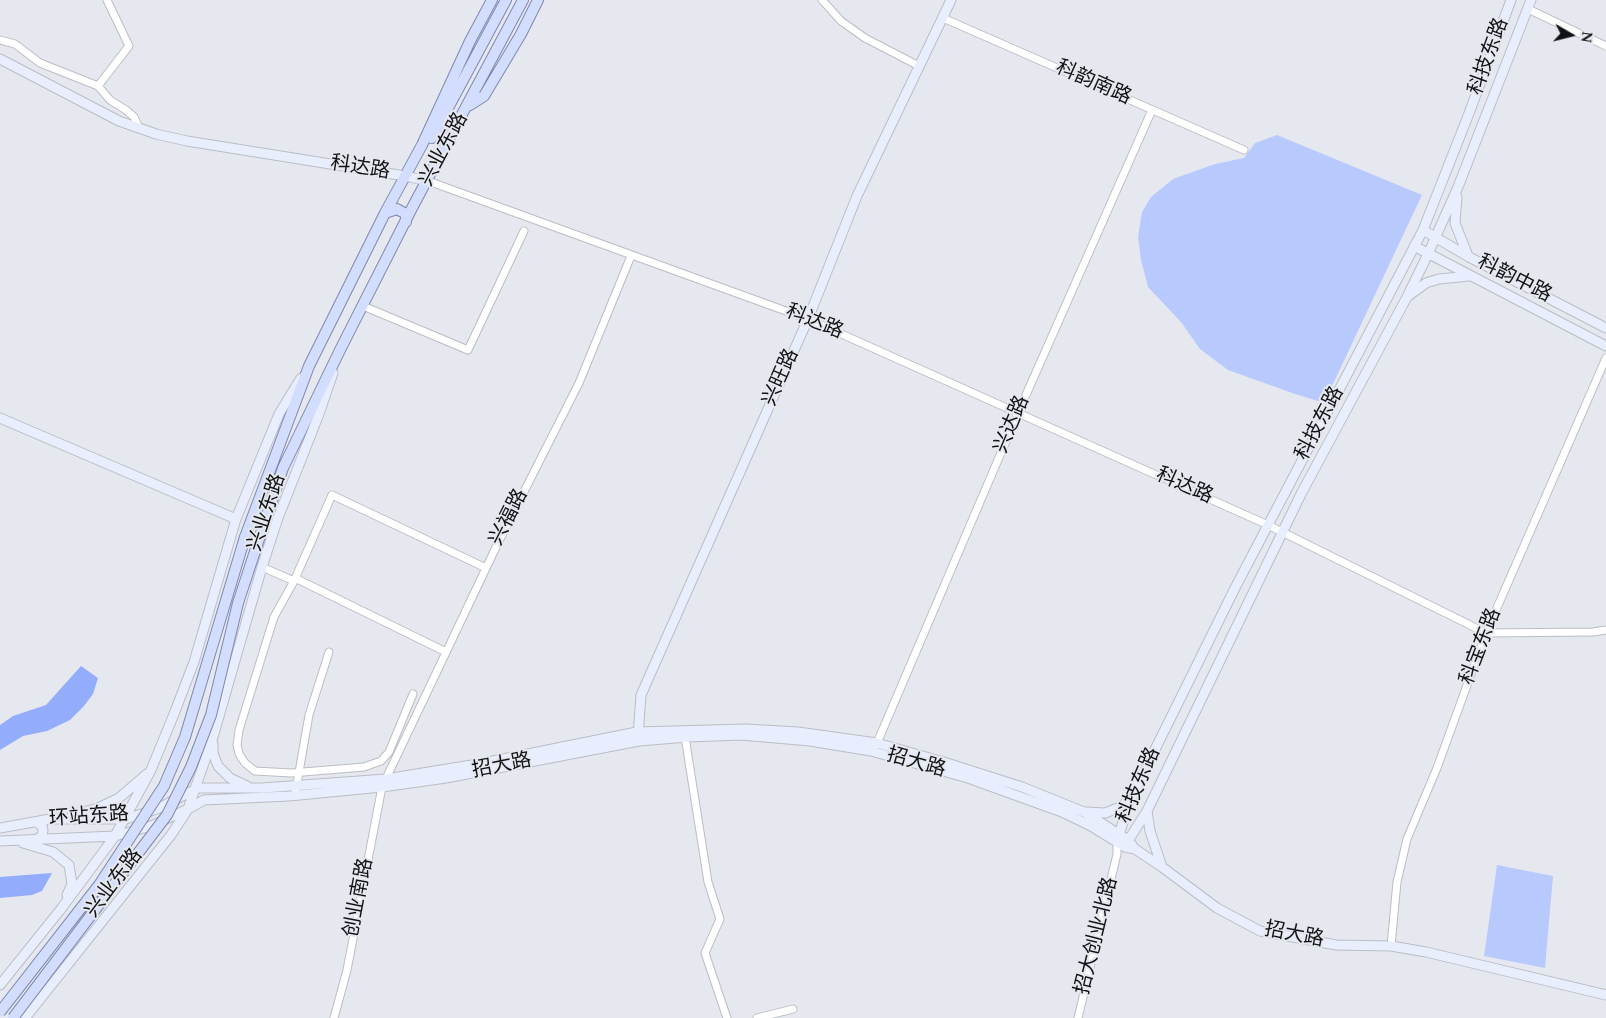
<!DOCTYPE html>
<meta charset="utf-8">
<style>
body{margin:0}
#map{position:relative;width:1606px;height:1018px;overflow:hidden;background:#e6e8ef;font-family:Spectral,serif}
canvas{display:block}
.north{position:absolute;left:1546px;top:10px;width:50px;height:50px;-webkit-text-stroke:4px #e6e8ef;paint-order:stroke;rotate:98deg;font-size:14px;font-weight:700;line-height:20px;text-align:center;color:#111215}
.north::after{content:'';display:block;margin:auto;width:18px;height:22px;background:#111215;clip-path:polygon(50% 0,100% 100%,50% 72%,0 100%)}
</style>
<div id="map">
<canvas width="1606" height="1018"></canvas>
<div class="north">N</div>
</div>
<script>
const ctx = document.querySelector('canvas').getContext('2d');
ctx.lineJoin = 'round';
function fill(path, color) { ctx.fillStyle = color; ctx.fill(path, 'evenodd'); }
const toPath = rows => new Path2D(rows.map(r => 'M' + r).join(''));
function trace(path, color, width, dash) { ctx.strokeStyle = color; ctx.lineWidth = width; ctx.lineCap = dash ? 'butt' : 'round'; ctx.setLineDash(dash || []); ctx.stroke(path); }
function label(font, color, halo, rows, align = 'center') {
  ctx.font = font + ' Spectral,"Noto Sans SC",serif'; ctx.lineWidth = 4; ctx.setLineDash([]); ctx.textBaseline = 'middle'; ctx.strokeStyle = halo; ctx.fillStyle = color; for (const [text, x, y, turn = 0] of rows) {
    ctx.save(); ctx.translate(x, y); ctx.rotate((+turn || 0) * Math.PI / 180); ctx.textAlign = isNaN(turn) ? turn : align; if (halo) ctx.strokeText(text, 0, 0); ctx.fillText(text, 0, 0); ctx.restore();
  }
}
const green = toPath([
 [1277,135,1422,195,1325,401,1318,401,1295,394,1228,370,1200,349,1181,322,1148,287,1141,260,1138,237,1142,212,1151,197,1173,179,1215,164,1244,158,1255,143],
 [1497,865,1553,876,1545,968,1484,956]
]);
const water = toPath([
 [81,666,98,678,93,694,84,706,70,720,47,731,23,736,0,750,0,725,13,716,46,705],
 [52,873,42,891,32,895,0,898,0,877]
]);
const street = toPath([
 [107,0,129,46,98,86,110,100,126,110,134,117,139,128],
 [822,0,841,21,865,38,919,66],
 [1528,9,1606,46],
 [943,18,1244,150],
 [0,40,15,44,40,63,98,86],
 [428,181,808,319,1268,525,1486,633,1593,632,1606,630],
 [363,306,468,350,524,231],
 [262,567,294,581,332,495,486,568],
 [295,578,446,652],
 [294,581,274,617,239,730,237,745,239,754,245,763,255,771,291,773,364,767,381,761,389,752,413,694],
 [685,737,708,882,720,919,705,953,727,1018],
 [874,746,877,743,1018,413,1152,110],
 [295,795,309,715,329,652],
 [1391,946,1397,882,1407,839,1437,768,1486,633,1606,358],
 [334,1018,347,970,382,787,498,543,579,383,631,256],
 [757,1018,793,1009],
 [1078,1018,1117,854,1117,841]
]);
const secondary = toPath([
 [0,59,119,121,156,134,187,141,405,176,428,181],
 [1457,197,1455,223,1468,256],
 [1423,230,1469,257,1606,328],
 [1414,246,1606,346],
 [1407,297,1426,283,1439,279,1469,276],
 [0,418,236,519],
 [638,736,641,695,808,319,857,196,951,0],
 [213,744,213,753,218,766,230,778,247,786],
 [1147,811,1150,831,1162,867],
 [1086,812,1105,813,1118,808,1130,800],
 [72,815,98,808,119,798,147,774],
 [36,822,42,826,43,830,42,836,37,839],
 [0,828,50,819,126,819,157,809,198,788,262,788,386,779,478,764,637,732,746,729,798,732,877,743,947,763,1022,787,1084,812,1128,840,1135,849],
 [1118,838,1130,800,1235,588,1423,230,1468,116,1511,0],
 [0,841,115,836,151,826,188,809,204,800,289,796,382,787,446,778,639,741,688,737,741,735,810,741,871,751,968,778,1062,812,1091,826,1125,847,1135,849,1162,867,1217,908,1260,931,1336,945,1391,946,1426,952,1606,995],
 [23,843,53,852,69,865,72,884,67,895],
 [1126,844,1147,811,1301,494,1407,297,1428,254,1458,187,1531,0],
 [0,985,61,909,115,836,151,770,174,714,194,662,236,519,279,414,301,378],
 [25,1018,171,835,188,809,213,737,262,567,278,518,319,414,333,373]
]);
const primary = toPath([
 [470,105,484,96,521,34,538,0],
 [432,138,506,0],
 [385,213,397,209,406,214,406,222],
 [245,537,309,366,385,213,422,145,470,41,492,0],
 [258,542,283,468,341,348,412,208,523,0]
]);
const primaryBridge = toPath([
 [0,1012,99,885,164,786,185,737,245,537],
 [13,1018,167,815,191,767,211,715,238,603,258,542]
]);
const streetNames = [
 ["科技东路",1490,57,-70],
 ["科韵南路",1093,84,24],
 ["兴业东路",445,150,-62],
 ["科达路",360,169,9],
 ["科韵中路",1514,280,27],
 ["科达路",814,323,22],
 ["兴旺路",782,378,-66],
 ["科技东路",1321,424,-62],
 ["兴达路",1013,425,-67],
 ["科达路",1184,487,24],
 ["兴业东路",268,513,-72],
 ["兴福路",510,518,-63],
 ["科宝东路",1482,647,-69],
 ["招大路",916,764,16],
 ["招大路",502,767,-11],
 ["科技东路",1140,786,-67],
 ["环站东路",89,818,-4],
 ["兴业东路",115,884,-53],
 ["创业南路",360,898,-79],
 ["招大创业北路",1098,936,-76],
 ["招大路",1294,936,11]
];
fill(green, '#b8c9fe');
fill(water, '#94acfc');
trace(street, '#bbbdc4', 9);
trace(secondary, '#bbbdc4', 11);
trace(primary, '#7c88ad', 12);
trace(street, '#fff', 7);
trace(secondary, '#e9eeff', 9);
trace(primary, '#d3ddff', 10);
trace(primaryBridge, '#7c88ad', 12, []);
trace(primaryBridge, '#d3ddff', 10);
label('20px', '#111215', '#e6e8ef', streetNames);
</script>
